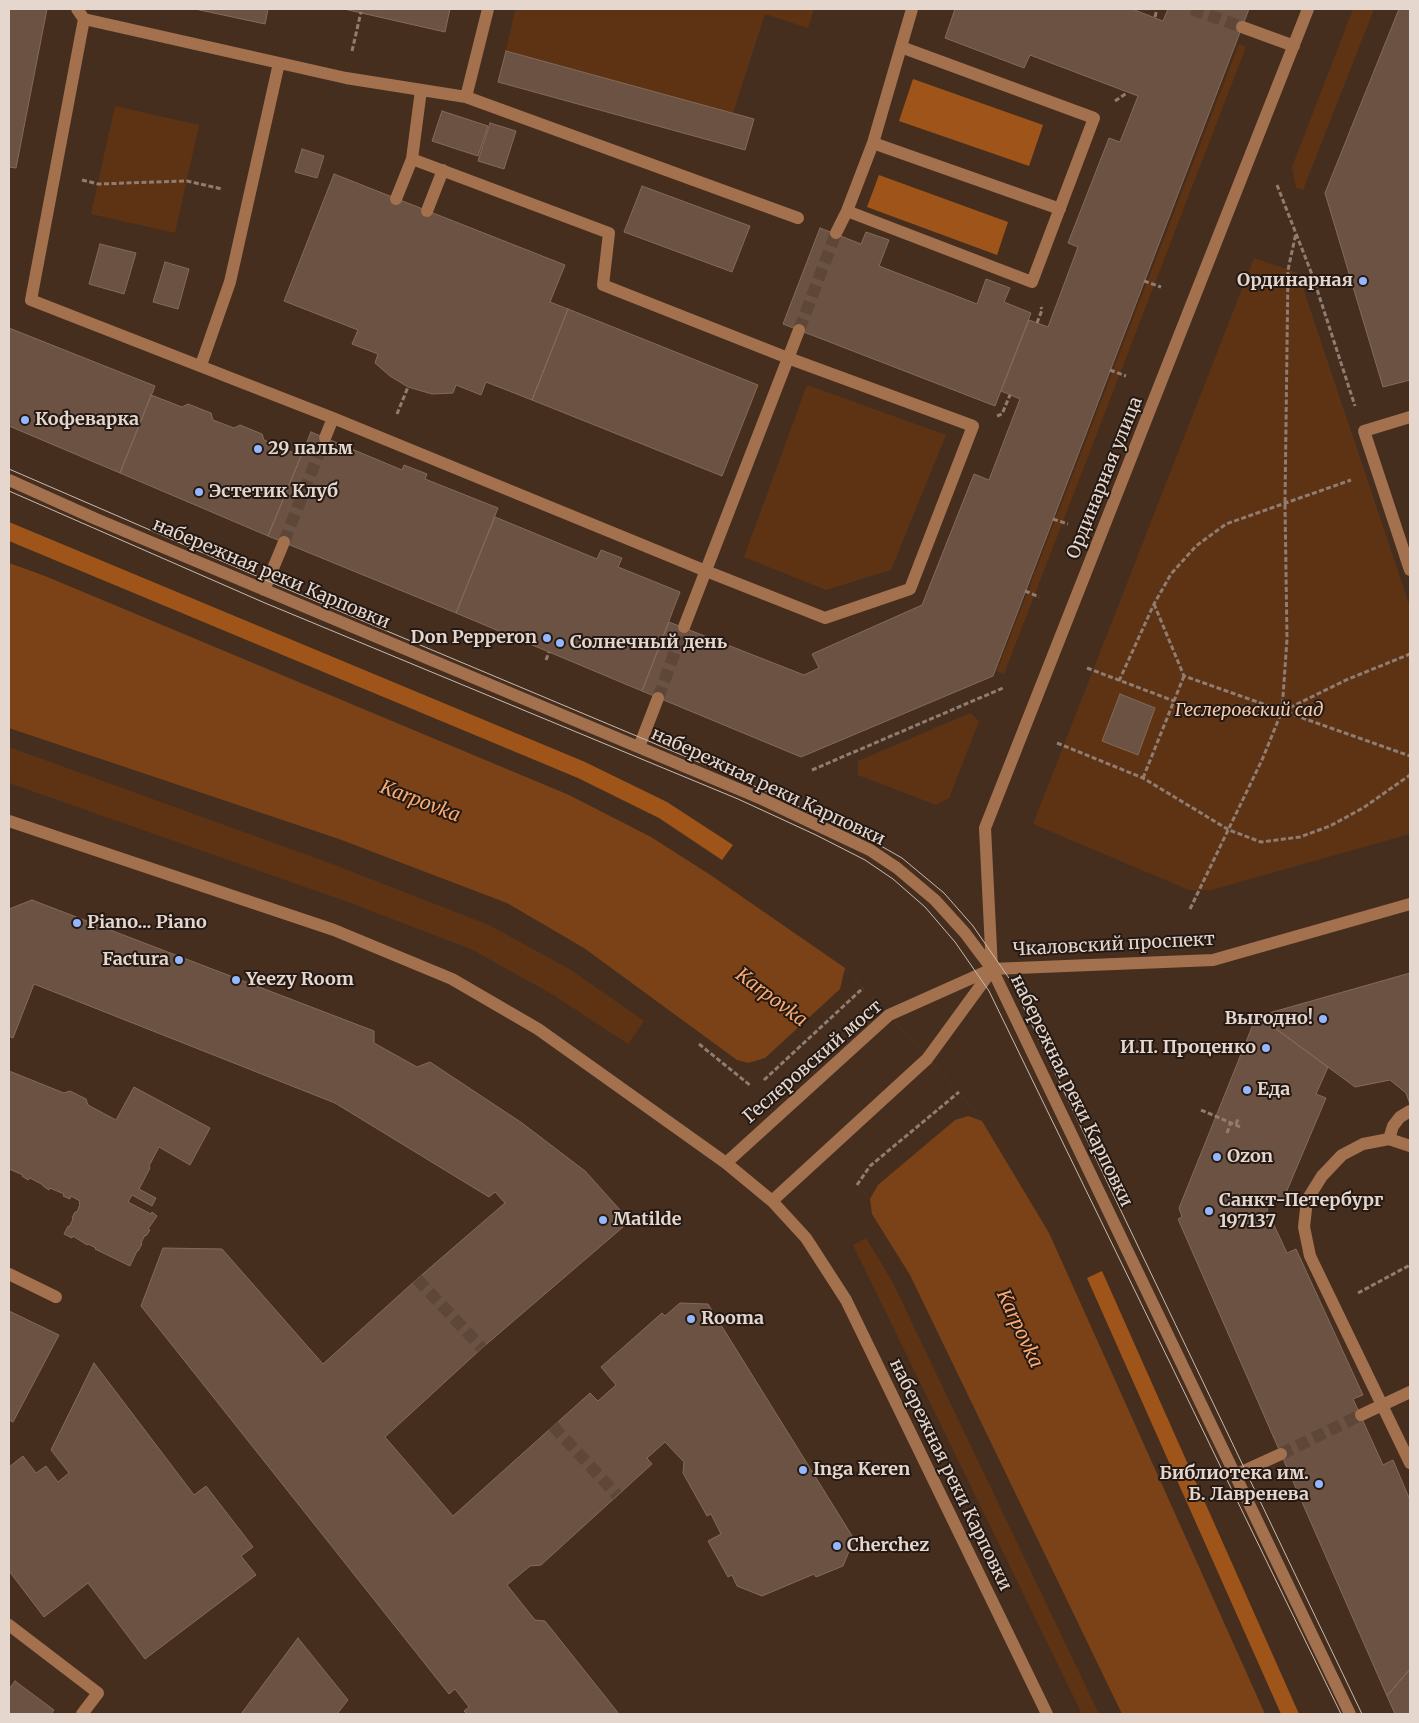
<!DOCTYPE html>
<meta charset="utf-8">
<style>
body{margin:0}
#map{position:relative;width:1419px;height:1723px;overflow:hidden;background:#462e1f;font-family:Merriweather,serif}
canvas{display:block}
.frame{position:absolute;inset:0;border:10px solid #e6d7ce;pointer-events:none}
</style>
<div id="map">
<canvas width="1419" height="1723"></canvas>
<div class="frame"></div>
</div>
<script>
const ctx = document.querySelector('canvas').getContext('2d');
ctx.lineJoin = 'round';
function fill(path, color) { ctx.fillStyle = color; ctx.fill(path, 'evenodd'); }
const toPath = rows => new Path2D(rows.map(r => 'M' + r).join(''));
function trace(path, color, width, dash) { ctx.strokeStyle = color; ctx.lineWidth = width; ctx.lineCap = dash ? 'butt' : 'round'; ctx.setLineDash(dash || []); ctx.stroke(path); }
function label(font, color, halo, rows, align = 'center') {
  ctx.font = font + ' Merriweather,serif'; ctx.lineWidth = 4; ctx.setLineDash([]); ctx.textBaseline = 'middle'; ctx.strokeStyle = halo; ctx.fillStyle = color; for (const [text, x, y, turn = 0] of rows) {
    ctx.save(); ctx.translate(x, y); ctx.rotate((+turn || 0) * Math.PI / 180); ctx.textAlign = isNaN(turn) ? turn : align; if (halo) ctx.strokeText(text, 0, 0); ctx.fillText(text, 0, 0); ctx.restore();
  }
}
const green = toPath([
 [515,9,814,9,808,28,765,14,733,113,506,51],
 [1353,9,1374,9,1303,190,1296,188,1292,167],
 [1239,44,1246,47,1004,674,997,671],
 [115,106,199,125,175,233,91,214],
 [1254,258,1298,273,1410,607,1410,834,1211,890,1189,890,1033,824],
 [807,385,946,435,891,570,826,590,744,557],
 [970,713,979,721,949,798,936,805,858,775,858,761],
 [9,747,332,864,489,925,571,970,644,1021,628,1044,555,996,473,950,348,902,9,783],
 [866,1238,892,1281,1099,1714,1082,1714,853,1245]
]);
const forest = toPath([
 [913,79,1043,125,1029,166,899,121],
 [879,175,1008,222,997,255,867,207],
 [9,522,585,762,667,802,733,845,722,860,659,818,578,778,9,541],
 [1102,1271,1299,1714,1281,1714,1087,1278]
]);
const water = toPath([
 [9,563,45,576,569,795,651,837,712,876,845,968,959,1092,982,1121,1049,1233,1265,1714,1122,1714,910,1275,872,1214,870,1199,749,1063,737,1060,584,948,507,903,339,839,9,728]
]);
const pier = toPath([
 [845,968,959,1092,982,1121,968,1116,955,1120,878,1185,870,1199,748,1063,765,1058,840,989]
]);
const building = toPath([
 [9,9,47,9,16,168,9,167,9,9],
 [195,9,268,9,265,24,195,9],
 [344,9,450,9,445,32,344,9],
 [955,9,1132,9,1163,21,1168,9,1249,9,993,676,801,757,642,691,669,622,804,675,819,668,812,654,922,605,974,474,989,480,1020,399,1001,391,1029,320,1048,327,1078,247,1068,243,1109,138,1120,142,1138,96,1030,55,1024,68,945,38,955,9],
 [1399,9,1410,9,1410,380,1383,387,1325,193,1399,9],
 [506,51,754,119,745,150,498,82,506,51],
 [442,111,488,126,478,156,432,141,442,111],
 [490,123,516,131,504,169,478,161,490,123],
 [302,149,324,156,317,178,295,172,302,149],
 [334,174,565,265,550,302,568,309,532,400,486,382,481,395,456,385,453,393,432,394,408,387,390,376,375,363,378,354,352,344,358,330,284,301,334,174],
 [642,186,750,226,732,272,624,232,642,186],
 [820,228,861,244,866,232,889,240,879,266,977,304,986,279,1010,288,1004,302,1031,313,995,406,783,324,820,228],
 [100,244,136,253,124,294,89,284,100,244],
 [165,262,189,269,178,309,153,302,165,262],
 [568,309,758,385,722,476,532,400,568,309],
 [9,328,155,386,120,473,9,426,9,328],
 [151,395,182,407,188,404,211,413,213,420,234,428,240,425,262,434,264,440,301,456,268,536,120,473,151,395],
 [311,432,402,470,404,465,427,474,425,479,498,508,456,613,268,536,311,432],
 [495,517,597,559,601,550,622,558,618,567,680,592,642,691,456,613,495,517],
 [1120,694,1155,708,1138,755,1102,741,1120,694],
 [32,900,374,1031,374,1043,417,1067,430,1062,522,1123,585,1171,630,1221,482,1348,385,1437,453,1516,590,1393,598,1401,616,1385,601,1367,662,1313,665,1316,680,1303,708,1304,854,1539,843,1566,816,1577,814,1574,762,1596,737,1586,732,1575,728,1577,708,1541,721,1534,711,1514,707,1516,683,1473,684,1462,665,1442,647,1458,652,1464,541,1565,530,1566,507,1585,535,1620,545,1621,619,1714,467,1714,464,1711,469,1707,455,1689,449,1694,141,1306,163,1248,222,1249,323,1364,417,1279,505,1203,495,1192,489,1197,335,1103,34,984,13,1038,9,1036,9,909,32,900],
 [1410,973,1410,1104,1406,1093,1390,1080,1355,1087,1264,1020,1262,1015,1410,973],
 [1264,1020,1328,1067,1316,1094,1326,1098,1283,1200,1273,1196,1267,1210,1287,1253,1296,1249,1363,1395,1353,1399,1383,1465,1393,1460,1410,1500,1410,1669,1387,1696,1178,1219,1182,1217,1179,1208,1254,1022,1264,1020],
 [9,1071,64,1093,70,1091,86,1099,88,1105,116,1120,134,1087,210,1128,190,1165,159,1147,149,1166,150,1168,139,1189,156,1198,152,1206,132,1195,128,1202,151,1214,152,1212,157,1216,148,1229,150,1230,146,1236,145,1235,141,1243,142,1244,138,1251,137,1251,130,1266,95,1249,96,1248,88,1244,87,1245,73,1236,72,1238,64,1234,68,1226,69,1227,73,1219,72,1218,75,1212,77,1212,80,1204,79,1203,80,1201,71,1196,70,1199,63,1196,64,1194,50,1188,49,1190,43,1186,43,1185,30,1178,28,1180,22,1176,23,1175,9,1169,9,1071],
 [9,1311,59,1335,13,1422,9,1420,9,1311],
 [94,1363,194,1495,206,1486,253,1547,241,1556,256,1575,145,1659,88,1583,44,1617,9,1571,9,1467,23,1456,36,1473,46,1466,58,1482,69,1473,51,1450,94,1363],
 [298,1638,348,1700,337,1714,241,1714,298,1638],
 [1410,1669,1410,1714,1395,1714,1387,1696,1410,1669],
 [15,1681,54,1710,51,1714,9,1714,9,1689,15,1681]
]);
const minorTunnel = toPath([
 [1192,9,1242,27],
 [799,330,836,233],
 [284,542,325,438],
 [658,698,684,627],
 [417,1279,482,1348],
 [553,1426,617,1495],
 [1281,1454,1361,1415]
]);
const path = toPath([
 [1155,17,1157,9],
 [352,51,361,12],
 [1115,101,1127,93],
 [82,180,98,184,187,181,222,189],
 [1277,185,1313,277,1355,406],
 [1144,281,1161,287],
 [1037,323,1042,310,1041,307],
 [1110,370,1126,376],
 [397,414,408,387],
 [997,416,1002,414,1010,395],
 [1053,519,1068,524],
 [1025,591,1039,597],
 [1154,604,1184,676,1410,756],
 [546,660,549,652],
 [1087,668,1174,701],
 [1119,681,1154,604,1171,574,1196,546,1226,524,1351,480],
 [1283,711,1346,680,1410,654],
 [1057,743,1143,778,1229,830,1261,842,1300,837,1330,826,1363,808,1410,775],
 [812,770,1003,688],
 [1143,778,1184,676],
 [1190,909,1262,760,1282,711,1287,639,1285,503,1288,270,1296,233],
 [699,1044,751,1086],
 [764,1080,863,988],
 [1201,1110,1240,1127],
 [1236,1124,1239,1117],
 [1227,1133,1231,1122],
 [857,1185,870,1166,959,1092],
 [1358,1293,1410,1265]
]);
const minor = toPath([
 [77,9,84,19,346,78,466,97,488,9],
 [84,19,31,300,333,418,706,571,825,618,910,589,973,426,788,358,603,285,609,233,412,159,421,90],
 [1242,27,1294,46],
 [466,97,798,218],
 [873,143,1060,209],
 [396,199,412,159],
 [427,211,443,170],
 [847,211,1032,282,1094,118,901,47],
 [836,233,847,211,873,143,912,9],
 [201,365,230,282,279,63],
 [1410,417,1364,431,1410,570],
 [325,438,333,418],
 [9,480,96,519,762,799,870,850,897,868,935,900,965,933,992,969,1350,1714],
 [264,590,284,542],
 [684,627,799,330],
 [639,747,658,698],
 [9,821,334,930,452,979,538,1029,726,1163,772,1201,806,1238,846,1300,1047,1714],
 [992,969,985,828,1308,9],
 [1389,1139,1393,1126,1400,1117,1410,1111],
 [1410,1146,1389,1139,1363,1144,1342,1155,1322,1176,1307,1200,1304,1227,1310,1256,1410,1463],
 [726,1163,889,1015,992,969,1213,960,1410,904],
 [772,1201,927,1059,992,970],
 [9,1274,56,1297],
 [1361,1415,1410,1392],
 [1235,1475,1281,1454],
 [9,1625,98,1693,82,1714]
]);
const tram = toPath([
 [9,469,268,581,746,782,874,842,902,858,944,893,973,926,1011,981,1362,1714],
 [9,491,265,603,738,799,816,835,865,860,893,879,925,907,955,942,989,991,1341,1714]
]);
const markers = [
 [1363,281,5,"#94b7fd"],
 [25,420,5,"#94b7fd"],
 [258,449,5,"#94b7fd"],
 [199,492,5,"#94b7fd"],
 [547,638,5,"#94b7fd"],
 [560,643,5,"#94b7fd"],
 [77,923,5,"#94b7fd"],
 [179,960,5,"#94b7fd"],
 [236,980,5,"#94b7fd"],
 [1323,1019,5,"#94b7fd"],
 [1266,1048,5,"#94b7fd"],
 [1247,1090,5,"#94b7fd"],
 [1217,1157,5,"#94b7fd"],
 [1209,1211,5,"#94b7fd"],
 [603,1220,5,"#94b7fd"],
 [691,1319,5,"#94b7fd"],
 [803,1470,5,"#94b7fd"],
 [1319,1484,5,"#94b7fd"],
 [837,1546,5,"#94b7fd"]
];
const poiNames = [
 ["Ординарная",1353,281,"right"],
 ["Кофеварка",35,420],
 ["29 пальм",268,449],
 ["Эстетик Клуб",209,492],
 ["Don Pepperon",537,638,"right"],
 ["Солнечный день",570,643],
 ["Piano... Piano",87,923],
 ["Factura",169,960,"right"],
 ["Yeezy Room",246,980],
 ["Выгодно!",1313,1019,"right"],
 ["И.П. Проценко",1256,1048,"right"],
 ["Еда",1257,1090],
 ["Ozon",1227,1157],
 ["Санкт-Петербург",1219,1201],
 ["197137",1219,1222],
 ["Matilde",613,1220],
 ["Rooma",701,1319],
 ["Inga Keren",813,1470],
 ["Библиотека им.",1309,1474,"right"],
 ["Б. Лавренева",1309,1495,"right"],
 ["Cherchez",847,1546]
];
const streetNames = [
 ["Ординарная улица",1105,478,-68],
 ["набережная реки Карповки",271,574,23],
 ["набережная реки Карповки",768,787,25],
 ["Чкаловский проспект",1114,945,-3],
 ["Геслеровский мост",813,1062,-41],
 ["набережная реки Карповки",1071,1091,64],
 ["набережная реки Карповки",950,1475,64]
];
const parkNames = [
 ["Геслеровский сад",1249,711]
];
const waterNames = [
 ["Karpovka",420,802,21],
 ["Karpovka",771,998,37],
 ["Karpovka",1019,1329,65]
];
fill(green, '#5d3314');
fill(forest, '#9f551a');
fill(water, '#7b4217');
fill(pier, '#462e1f');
fill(building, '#6b5242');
trace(building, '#846a59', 1);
trace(minorTunnel, '#5e4739', 12, [12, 6]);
trace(path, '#907c70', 3, [5, 2.5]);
trace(minor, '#a4714f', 12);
trace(tram, '#c9b9ae', 1);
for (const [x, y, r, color] of markers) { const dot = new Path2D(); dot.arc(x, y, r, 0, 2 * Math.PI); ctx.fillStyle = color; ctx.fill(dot); trace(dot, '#241913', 2); }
label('bold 18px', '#e6d7ce', '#241913', poiNames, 'left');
label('18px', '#e6d7ce', '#241913', streetNames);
label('italic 18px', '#f3c9af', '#241913', parkNames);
label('italic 19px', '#faa972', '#241913', waterNames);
</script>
